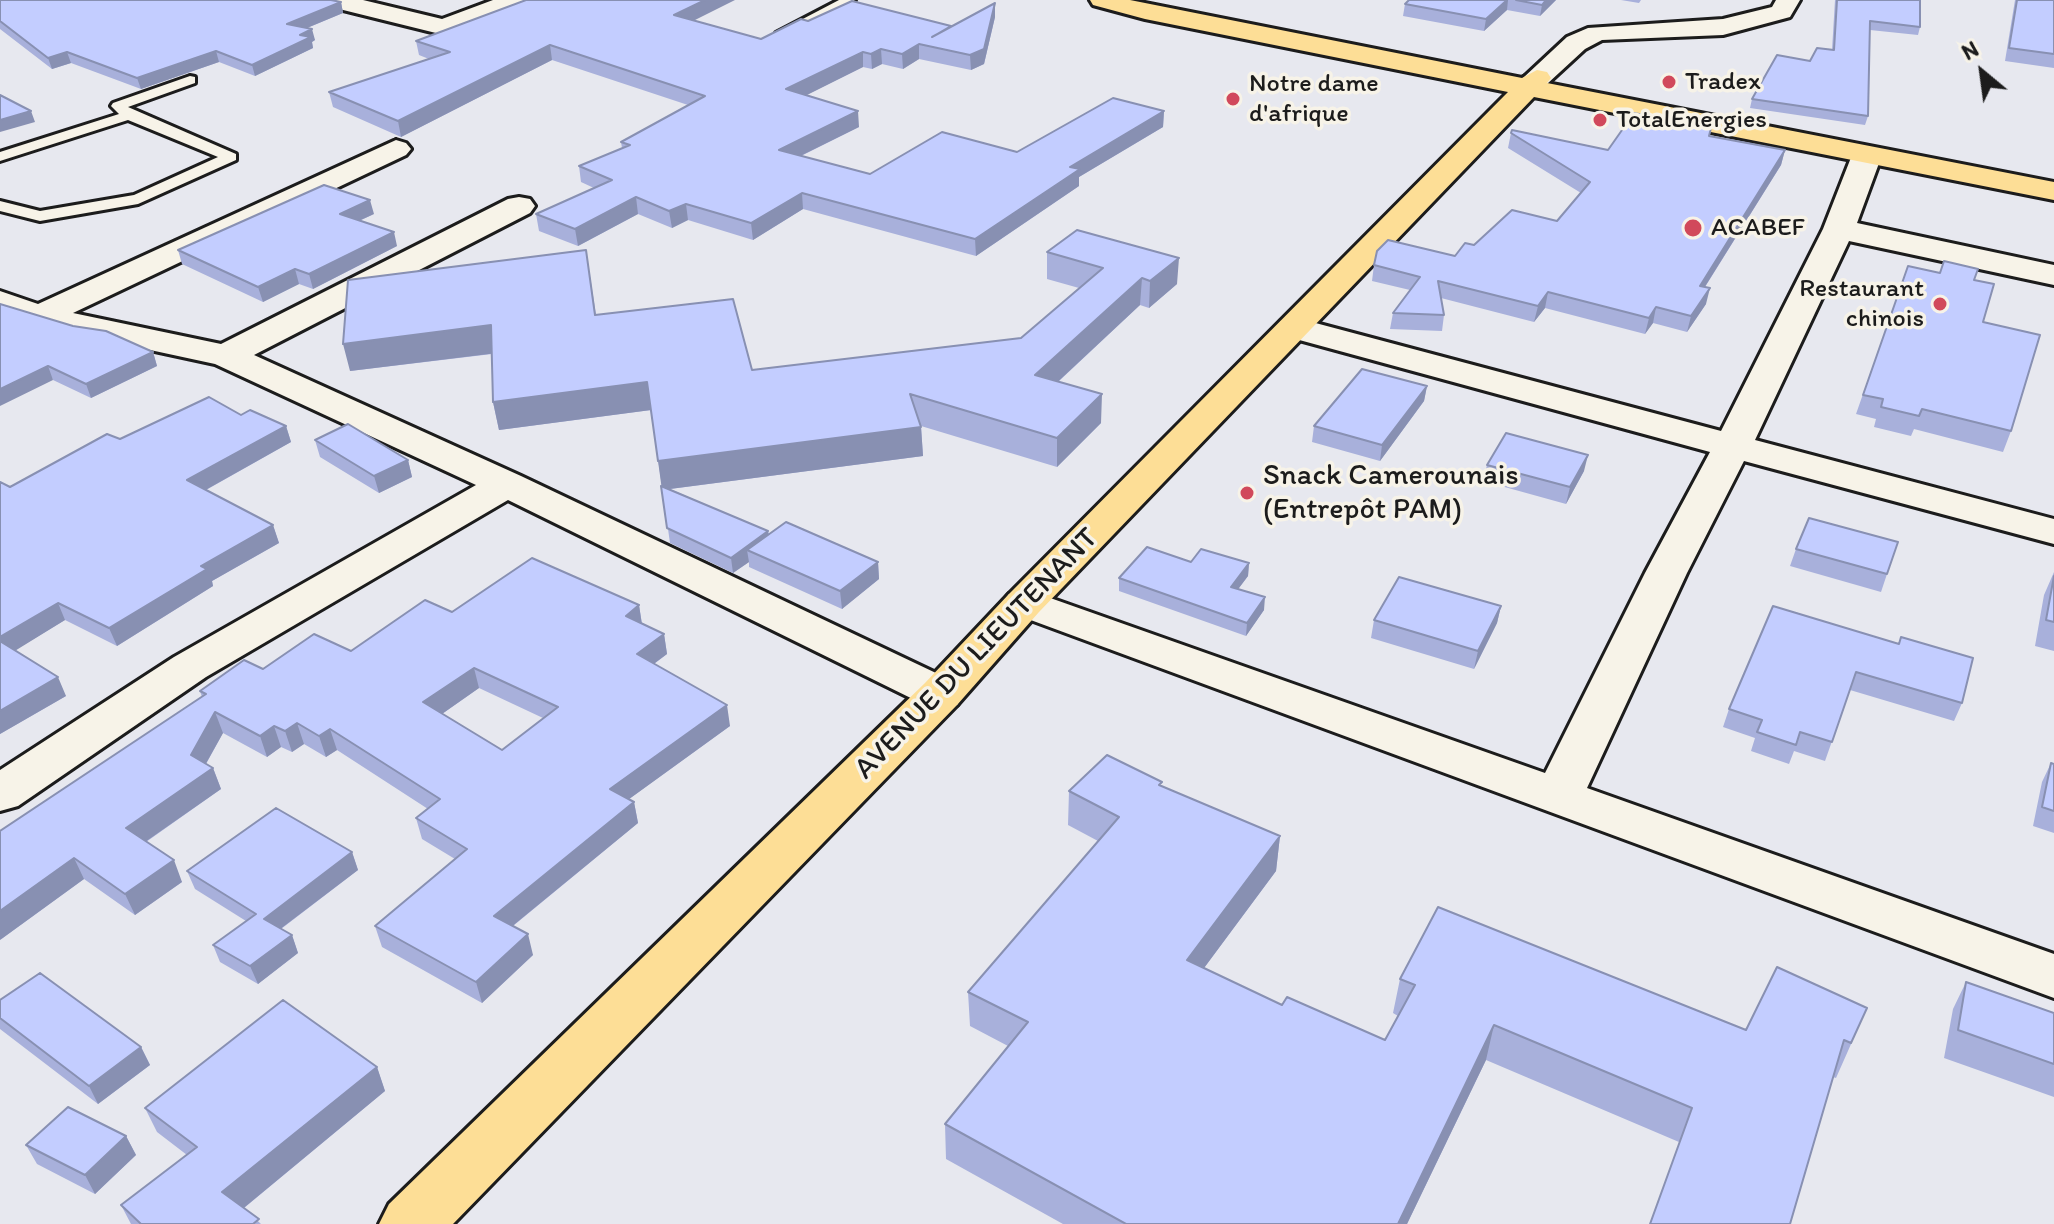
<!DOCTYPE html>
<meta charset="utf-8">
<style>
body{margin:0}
#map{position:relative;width:2054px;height:1224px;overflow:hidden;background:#e7e8ef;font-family:Itim,sans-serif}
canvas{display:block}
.north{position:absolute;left:1942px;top:32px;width:80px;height:80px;-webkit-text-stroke:6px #f7f3e8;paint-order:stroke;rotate:331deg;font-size:22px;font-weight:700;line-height:32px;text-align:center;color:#1c1c1c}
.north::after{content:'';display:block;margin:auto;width:28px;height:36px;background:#1c1c1c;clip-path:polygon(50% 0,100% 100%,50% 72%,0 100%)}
</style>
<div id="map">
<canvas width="2054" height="1224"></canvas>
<div class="north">N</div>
</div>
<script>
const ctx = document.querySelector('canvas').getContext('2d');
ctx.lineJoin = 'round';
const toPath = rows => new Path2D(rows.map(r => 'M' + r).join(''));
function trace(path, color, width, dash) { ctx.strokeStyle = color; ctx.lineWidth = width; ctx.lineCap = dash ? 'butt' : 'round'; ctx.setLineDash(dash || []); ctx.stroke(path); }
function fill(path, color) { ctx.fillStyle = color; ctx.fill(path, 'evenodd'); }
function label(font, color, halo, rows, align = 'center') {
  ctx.font = font + ' Itim,sans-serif'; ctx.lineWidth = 7; ctx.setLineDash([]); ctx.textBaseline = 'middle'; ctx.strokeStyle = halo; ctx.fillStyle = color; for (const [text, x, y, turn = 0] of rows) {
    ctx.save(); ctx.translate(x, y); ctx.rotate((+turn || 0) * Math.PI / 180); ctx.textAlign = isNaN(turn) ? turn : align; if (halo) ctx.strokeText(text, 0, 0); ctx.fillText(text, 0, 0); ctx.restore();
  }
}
const service = toPath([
 [839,0,855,0,787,36,776,33,839,0],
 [190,76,195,77,195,83,128,107,236,154,236,160,138,204,40,221,0,211,0,201,40,211,134,195,218,157,128,120,0,161,0,152,119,114,111,106,113,103,190,76]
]);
const minor = toPath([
 [320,0,363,0,442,19,493,0,528,0,525,5,444,35,323,5,320,0],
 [1776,0,1800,0,1790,17,1723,35,1602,40,1585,49,1547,84,1537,86,1527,84,1523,78,1567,37,1588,28,1723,19,1772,7,1776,0],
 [396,140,406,143,411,149,406,155,73,313,221,344,508,199,519,197,530,199,535,206,530,213,254,355,521,476,957,683,964,694,957,705,941,709,925,705,508,500,206,677,18,806,0,811,0,770,174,657,476,485,215,364,39,326,0,313,0,291,38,304,396,140],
 [1867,146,1877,149,1882,155,1857,223,2054,265,2054,285,1849,241,1755,440,2054,519,2054,544,1744,461,1687,573,1587,788,2054,954,2054,998,1009,612,1002,603,1009,594,1024,590,1039,594,1545,773,1645,573,1710,452,1281,335,1275,328,1281,321,1293,317,1721,431,1823,229,1852,155,1857,149,1867,146]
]);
const primary = toPath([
 [1090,0,1130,0,1522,78,1537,70,1547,72,1551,78,1547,83,2054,182,2054,200,1534,97,1039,612,957,705,453,1224,379,1224,389,1204,925,683,1009,594,1508,92,1145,19,1093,5,1090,0]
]);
const wall = toPath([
 [0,0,341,2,343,13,307,28,315,40,312,42,313,48,255,76,219,62,141,89,71,63,52,69,0,29],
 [1409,0,1556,0,1540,16,1507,10,1484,31,1403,16,1405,4],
 [1621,0,1641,0,1639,3],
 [1835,0,1920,0,1920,27,1918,35,1870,30,1868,116,1865,125,1750,108,1752,99,1810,61,1832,50],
 [2015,0,2054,0,2054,68,2005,61],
 [995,3,995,17,984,64,971,70,919,59,903,69,882,64,872,69,863,67,806,95,859,127,801,156,870,174,1017,152,1164,111,1163,127,1079,177,1079,186,976,256,803,209,753,240,688,220,672,228,638,214,578,246,539,231,536,214,594,188,581,182,579,166,622,148,621,142,688,105,552,60,401,137,333,107,329,92,429,59,419,55,416,41,694,21,761,39,808,21,951,27],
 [1511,133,1608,150,1709,136,1785,150,1781,165,1705,287,1706,304,1687,332,1653,323,1645,334,1545,308,1534,322,1441,298,1444,315,1442,331,1390,329,1393,313,1410,290,1372,281,1374,265,1455,256,1474,245,1557,221,1581,193,1508,148],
 [374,214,359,221,397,246,313,289,299,284,263,302,182,264,178,250],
 [586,250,596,315,752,370,1021,338,1079,288,1047,279,1047,252,1177,284,1149,308,1140,305,1058,382,1101,423,1057,467,921,426,923,456,670,489,768,531,769,534,878,562,879,579,842,609,749,567,749,562,733,573,670,543,651,410,499,430,493,402,492,354,350,371],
 [1908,266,1974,280,1983,322,2011,431,2003,452,1914,429,1911,436,1874,427,1876,419,1856,414],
 [0,304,153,352,157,366,91,398,53,380],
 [1427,386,1424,401,1380,461,1312,442,1314,426],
 [241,415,286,426,291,442,206,490,273,525,279,543,212,581,213,586,117,646,65,620,15,650,66,696,0,734,10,487,120,439],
 [315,440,408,460,412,477,379,493,320,457],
 [1487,465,1584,471,1566,504,1483,481],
 [1796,549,1887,574,1881,592,1790,566],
 [1191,562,1249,563,1248,576,1238,589,1264,610,1246,636,1119,591,1119,578],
 [2054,572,2054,651,2035,646,2044,595],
 [639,605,642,624,664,634,667,654,654,664,730,726,629,799,634,802,638,823,513,926,533,955,482,1003,382,947,375,926,455,859,422,839,416,818,428,809,337,750,326,757,304,744,292,752,281,747,267,757,223,733,206,764,213,768,221,789,146,842,182,882,135,915,84,879,0,940,202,697,200,691,263,669,351,651,452,612],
 [479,688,543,718,502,750,442,714],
 [1501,606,1497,623,1474,669,1371,638,1374,620],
 [1773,606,1962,703,1954,721,1850,690,1825,761,1794,751,1789,764,1751,751,1755,738,1723,727,1729,709],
 [2051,763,2054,764,2054,833,2033,826,2042,782],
 [1161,786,1280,836,1276,871,1204,968,1282,1005,1385,1040,1398,1016,1393,1013,1400,979,1746,1030,1867,1008,1836,1078,1833,1077,1679,1142,1486,1060,1407,1224,1063,1224,946,1159,945,1124,1008,1046,970,1026,968,992,1098,841,1068,825,1069,791],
 [352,852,358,870,281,929,292,935,298,953,258,984,220,962,213,945,246,921,195,889,187,871],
 [1966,982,2054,1013,2054,1097,1944,1058,1953,1009],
 [0,1000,141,1047,150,1065,98,1104,0,1029],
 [377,1067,385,1091,244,1208,261,1224,131,1224,121,1205,187,1155,157,1132,145,1108],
 [126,1136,136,1155,95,1194,37,1164,26,1145]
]);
const shadedWall = toPath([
 [705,0,735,0,675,30,674,15],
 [1507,0,1508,0,1507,10,1484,31,1486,19],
 [1546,0,1556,0,1540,16,1542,5],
 [341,2,343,13,290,35,287,24],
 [995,3,995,17,984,64,971,70,970,55],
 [312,29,315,40,312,42,313,48,255,76,252,65,300,35],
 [919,44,919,59,903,69,902,54],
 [550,45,552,60,401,137,398,121],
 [881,49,882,64,872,69,871,54],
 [216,51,219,62,141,89,137,78],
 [67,52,71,63,52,69,48,58],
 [863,52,863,67,787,105,786,89],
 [31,111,35,122,0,132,0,120],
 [858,111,859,127,780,166,779,150],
 [1164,111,1163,127,1079,177,1079,186,976,256,975,239,1070,167],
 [1785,150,1781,165,1696,301,1700,286],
 [802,193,803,209,753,240,751,223],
 [636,197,638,214,578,246,575,229],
 [370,200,374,214,343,228,340,214],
 [686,204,688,220,672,228,669,211],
 [394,232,397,246,313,289,309,274],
 [1179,258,1177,284,1149,308,1150,281],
 [295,269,299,284,263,302,258,287],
 [1142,278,1140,305,1035,403,1035,375],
 [1710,288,1706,304,1687,332,1691,316],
 [1548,292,1545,308,1534,322,1538,306],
 [1656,307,1653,323,1645,334,1649,318],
 [491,325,497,353,350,371,343,344],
 [153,352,157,366,91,398,86,384],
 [48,366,53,380,0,406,0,389],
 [647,382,651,410,499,430,493,402],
 [1427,386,1424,401,1380,461,1382,445],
 [1102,394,1101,423,1057,467,1057,438],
 [286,426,291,442,193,497,187,480],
 [921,427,923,456,662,490,658,461],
 [1588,455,1584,471,1566,504,1570,487],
 [408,460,412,477,379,493,374,476],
 [273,525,279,543,212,581,213,586,117,646,109,628,201,566],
 [768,531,770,546,747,550,749,562,733,573,731,558],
 [878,562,879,579,842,609,840,591],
 [1249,563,1248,576,1230,600,1231,587],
 [1265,597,1264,610,1246,636,1247,623],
 [58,603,65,620,5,657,0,646,0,637],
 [639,605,642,625,626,616],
 [1501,606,1497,623,1474,669,1478,651],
 [664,634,667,654,640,674,637,654],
 [474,668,479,688,429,723,423,702],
 [58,677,66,696,0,734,0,711],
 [727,705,730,726,614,810,610,789],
 [215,712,223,733,199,776,191,755],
 [297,723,304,744,292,752,285,731],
 [274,726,281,747,267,757,260,736],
 [330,729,337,750,326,757,319,736],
 [213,768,221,789,135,849,126,828],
 [634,802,638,823,499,937,494,916],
 [1280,836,1276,871,1184,995,1187,960],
 [352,852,358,870,271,936,264,919],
 [74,858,84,879,0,940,0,911],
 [174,860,182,882,135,915,125,894],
 [528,934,533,955,482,1003,476,982],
 [292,935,298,953,258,984,250,966],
 [1494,1025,1486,1060,1407,1224,1398,1224],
 [141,1047,150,1065,98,1104,89,1086],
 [377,1067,385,1091,234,1216,222,1192],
 [126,1136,136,1155,95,1194,85,1175]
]);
const building = toPath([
 [0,0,331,0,341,2,287,24,312,29,300,35,311,37,252,65,216,51,137,78,67,52,48,58,0,21,0,0],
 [526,0,705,0,674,15,761,39,801,19,808,21,852,1,951,26,932,37,995,3,984,49,970,55,919,44,902,54,881,49,871,54,863,52,786,89,858,111,779,150,870,174,942,132,1017,152,1113,98,1164,111,1070,167,1080,169,975,239,802,193,751,223,686,204,669,211,636,197,575,229,536,214,612,180,579,166,630,145,621,142,705,96,550,45,398,121,329,92,450,52,416,41,526,0],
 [1409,0,1507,0,1486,19,1405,4,1409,0],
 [1516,0,1546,0,1542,5,1516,0],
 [1837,0,1920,0,1920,27,1870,21,1868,116,1752,99,1777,55,1810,61,1817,48,1834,50,1837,0],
 [2017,0,2054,0,2054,54,2009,48,2017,0],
 [0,95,31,111,0,120,0,95],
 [1634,113,1711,128,1709,136,1785,150,1700,286,1710,288,1691,316,1656,307,1649,318,1548,292,1538,306,1438,281,1444,315,1393,313,1420,277,1374,265,1377,251,1388,240,1455,256,1465,243,1474,245,1512,210,1557,221,1590,182,1511,133,1512,130,1608,150,1634,113],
 [324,185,370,200,340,214,394,232,309,274,295,269,258,287,178,250,324,185],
 [1077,230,1179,258,1150,281,1142,278,1035,375,1102,394,1057,438,910,394,921,427,658,461,647,382,493,402,491,325,343,344,348,280,586,250,595,315,733,299,752,370,1021,338,1103,268,1047,252,1077,230],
 [1944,261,1978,269,1974,280,1994,284,1983,322,2040,335,2011,431,1922,409,1919,416,1881,407,1883,399,1863,395,1908,266,1940,273,1944,261],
 [0,304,73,326,106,331,153,352,86,384,48,366,0,389,0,304],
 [1362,369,1427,386,1382,445,1314,426,1362,369],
 [209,397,241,415,250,410,286,426,187,480,273,525,201,566,207,569,109,628,58,603,0,637,0,482,10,487,107,434,120,439,209,397],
 [348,424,408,460,374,476,315,440,348,424],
 [1506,433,1588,455,1570,487,1487,465,1506,433],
 [661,486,768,531,731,558,667,528,661,486],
 [1809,518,1898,542,1887,574,1796,549,1809,518],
 [786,522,878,562,840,591,747,550,786,522],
 [1147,547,1191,562,1201,549,1249,563,1231,587,1265,597,1247,623,1119,578,1147,547],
 [532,558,639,605,626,616,664,634,637,654,727,705,610,789,634,802,494,916,528,934,476,982,375,926,467,849,416,818,440,799,330,729,319,736,297,723,285,731,274,726,260,736,215,712,191,755,213,768,126,828,174,860,125,894,74,858,0,911,0,831,206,694,200,691,244,660,263,669,314,634,351,651,425,600,452,612,532,558],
 [474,668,558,707,502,750,423,702,474,668],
 [2054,576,2054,622,2046,620,2054,576],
 [1399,577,1501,606,1478,651,1374,620,1399,577],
 [1773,606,1899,644,1901,637,1973,658,1962,703,1856,672,1832,742,1800,732,1796,745,1757,732,1762,720,1729,709,1773,606],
 [0,641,58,677,0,711,0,641],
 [1107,755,1162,782,1159,785,1280,836,1187,960,1282,1005,1287,997,1385,1040,1415,985,1400,979,1438,907,1746,1030,1777,967,1867,1008,1851,1043,1844,1040,1790,1224,1650,1224,1692,1108,1494,1025,1398,1224,1126,1224,945,1124,1028,1022,968,992,1119,817,1069,791,1107,755],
 [2051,763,2054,764,2054,811,2042,807,2051,763],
 [276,808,352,852,264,919,292,935,250,966,213,945,256,914,187,871,276,808],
 [40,973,141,1047,89,1086,0,1018,0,1000,40,973],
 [1966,982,2054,1013,2054,1064,1958,1030,1966,982],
 [283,1000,377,1067,222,1192,259,1219,253,1224,141,1224,121,1205,197,1147,145,1108,283,1000],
 [68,1107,126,1136,85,1175,26,1145,68,1107]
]);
const markers = [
 [1669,82,8,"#d1495b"],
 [1233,99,8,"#d1495b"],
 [1600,120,8,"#d1495b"],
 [1693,228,10,"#d1495b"],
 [1940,304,8,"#d1495b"],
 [1247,493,8,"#d1495b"]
];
const farPoinames = [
 ["Tradex",1685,82],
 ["Notre dame",1249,84],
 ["d'afrique",1249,114],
 ["TotalEnergies",1616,120],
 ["ACABEF",1711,228],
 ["Restaurant",1924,289,"right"],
 ["chinois",1924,319,"right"]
];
const poiNames = [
 ["Snack Camerounais",1263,476],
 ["(Entrepôt PAM)",1263,510]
];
const streetNames = [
 ["AVENUE DU LIEUTENANT",977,654,-46]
];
trace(service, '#1c1c1c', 6);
trace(minor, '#1c1c1c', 6);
trace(primary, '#1c1c1c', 6);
fill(service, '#f7f3e8');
fill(minor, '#f7f3e8');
fill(primary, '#fdde96');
fill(wall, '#a8b0db');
fill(shadedWall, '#8890b2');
fill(building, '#c3cdff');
trace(building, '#8890b2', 2);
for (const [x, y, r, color] of markers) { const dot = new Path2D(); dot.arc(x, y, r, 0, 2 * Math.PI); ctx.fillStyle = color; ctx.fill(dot); trace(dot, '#f7f3e8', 3); }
label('26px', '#1c1c1c', '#f7f3e8', farPoinames, 'left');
label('30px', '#1c1c1c', '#f7f3e8', poiNames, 'left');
label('30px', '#1c1c1c', '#f7f3e8', streetNames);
</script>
